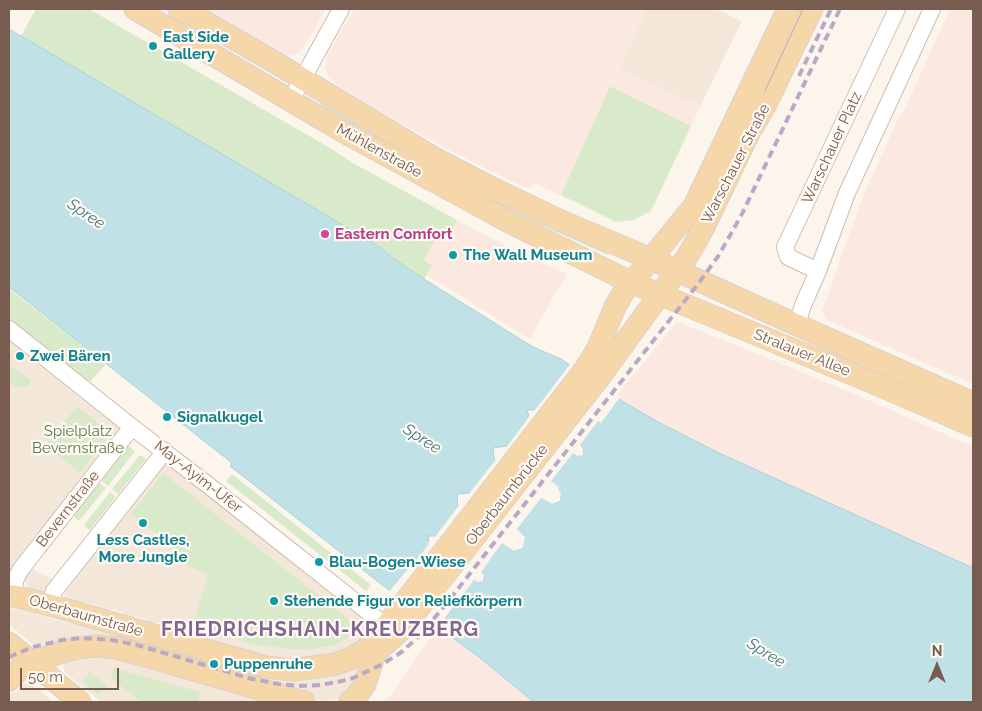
<!DOCTYPE html>
<meta charset="utf-8">
<style>
body{margin:0}
#map{position:relative;width:982px;height:711px;overflow:hidden;background:#fcf5ec;font-family:Raleway,sans-serif}
canvas{display:block}
.frame{position:absolute;inset:0;border:10px solid #775c4f;pointer-events:none}
.north{position:absolute;left:912px;top:641px;width:50px;height:50px;-webkit-text-stroke:4px #fef9f2;paint-order:stroke;rotate:0deg;font-size:14px;font-weight:700;line-height:20px;text-align:center;color:#775c4f}
.north::after{content:'';display:block;margin:auto;width:18px;height:22px;background:#775c4f;clip-path:polygon(50% 0,100% 100%,50% 72%,0 100%)}
.scale{position:absolute;left:20px;top:668px;width:99px;height:22px;box-sizing:border-box;border:2px solid #775c4f;border-top:0;padding-left:6px;font-size:15px;line-height:18px;white-space:nowrap;color:#775c4f;-webkit-text-stroke:4px #fef9f2;paint-order:stroke}
</style>
<div id="map">
<canvas width="982" height="711"></canvas>
<div class="frame"></div>
<div class="north">N</div>
<div class="scale">50 m</div>
</div>
<script>
const ctx = document.querySelector('canvas').getContext('2d');
ctx.lineJoin = 'round';
function fill(path, color) { ctx.fillStyle = color; ctx.fill(path, 'evenodd'); }
const toPath = rows => new Path2D(rows.map(r => 'M' + r).join(''));
function trace(path, color, width, dash) { ctx.strokeStyle = color; ctx.lineWidth = width; ctx.lineCap = dash ? 'butt' : 'round'; ctx.setLineDash(dash || []); ctx.stroke(path); }
function label(font, color, halo, rows, align = 'center') {
  ctx.font = font + ' Raleway,sans-serif'; ctx.lineWidth = 4.5; ctx.setLineDash([]); ctx.textBaseline = 'middle'; ctx.strokeStyle = halo; ctx.fillStyle = color; for (const [text, x, y, turn = 0] of rows) {
    ctx.save(); ctx.translate(x, y); ctx.rotate((+turn || 0) * Math.PI / 180); ctx.textAlign = isNaN(turn) ? turn : align; if (halo) ctx.strokeText(text, 0, 0); ctx.fillText(text, 0, 0); ctx.restore();
  }
}
const residential = toPath([
 [647,9,716,9,742,21,700,107,619,68],
 [9,336,32,354,30,357,48,372,51,369,54,371,52,375,70,389,72,386,76,389,73,392,91,406,94,403,119,425,120,428,117,434,9,572],
 [168,464,366,619,368,628,368,631,358,644,340,653,293,661,269,658,198,638,195,633,177,628,174,632,168,630,166,625,156,622,151,625,148,624,145,619,135,616,129,619,124,617,122,612,111,609,106,612,101,611,98,606,87,603,82,605,68,601,65,598,64,591,164,465],
 [27,566,56,581,47,590,41,592,34,592,27,586,24,579],
 [9,608,29,612,67,623,85,624,249,669,363,659,360,682,340,699,324,701,129,646,41,651,9,624],
 [96,656,112,658,275,702,101,702,66,673,63,668,63,664,68,658],
 [24,684,34,686,54,702,9,702,9,696,13,691,16,693,22,685]
]);
const commercial = toPath([
 [199,9,326,9,304,47,297,54,287,56,283,56],
 [354,9,647,9,619,68,700,107,691,126,610,86,561,195,536,184,531,188,524,187,455,153,389,117,339,87,329,78,325,68,327,56],
 [950,9,973,9,973,384,827,320,822,311,863,196,900,115,902,115],
 [457,220,516,251,567,274,553,297,530,339,427,275,432,266,424,261,438,235,447,239],
 [677,322,731,343,862,397,973,447,973,568,719,453,658,422,615,397],
 [438,627,534,702,386,702]
]);
const green = toPath([
 [36,9,89,9,332,149,351,162,457,220,446,240,438,235,424,260,432,266,424,279,400,263,375,244,21,36],
 [610,86,691,126,651,211,633,220,616,222,561,195],
 [323,102,610,249,607,255,485,199,319,109],
 [9,289,106,364,90,382,9,320],
 [11,367,31,380,29,386,14,387,9,383,9,369],
 [77,406,111,433,80,473,46,445],
 [128,446,135,451,108,486,101,480],
 [140,455,146,459,118,494,112,489],
 [163,473,357,626,349,636,341,642,330,646,307,649,292,649,257,645,193,626,208,575,169,556,175,548,131,514],
 [232,474,371,585,366,591,226,481],
 [99,483,106,488,79,521,73,516],
 [110,492,116,497,90,530,84,525],
 [114,668,200,692,198,702,141,702,111,678],
 [90,672,107,686,100,694,97,694,83,682,83,680]
]);
const water = toPath([
 [9,29,375,244,400,263,424,279,533,347,561,359,615,397,658,422,719,453,973,568,973,702,534,702,476,655,447,634,392,589,390,591,230,466,232,463,9,287,9,29],
 [527,410,534,410,583,449,583,454,577,456,529,416,527,410],
 [506,446,558,487,557,490,561,492,560,501,552,504,541,498,494,459,493,448,506,446],
 [469,493,525,536,523,548,514,551,458,508,457,494,469,493],
 [428,536,434,536,484,575,483,581,474,580,429,542,428,536]
]);
const pier = toPath([
 [571,363,620,397,601,423,598,421,580,445,583,449,583,455,577,456,573,453,551,481,559,487,558,490,561,492,560,501,552,504,541,498,517,529,525,537,523,548,514,551,502,543,481,572,484,575,483,581,478,582,474,580,436,629,392,593,391,594,389,592,407,570,408,570,429,544,428,543,431,539,431,541,475,578,479,580,481,579,482,576,434,538,432,538,434,536,435,537,460,504,461,506,515,549,521,546,522,538,468,495,497,458,547,499,552,501,558,499,559,493,555,491,555,488,505,449,529,417,529,416,531,414,578,453,580,453,581,450,532,412,534,410,535,410]
]);
const minor = toPath([
 [291,100,341,9],
 [818,271,788,257,785,247,897,9],
 [797,325,803,305,818,271,847,193,932,9],
 [9,329,132,427,208,485,386,626],
 [14,596,15,580,21,569,132,427],
 [50,605,54,591,165,451]
]);
const major = toPath([
 [135,9,351,136,507,221,630,282,869,381,973,426],
 [179,9,203,21,276,63,436,159,486,185,561,221,651,259,797,325,973,403],
 [9,596,14,596,50,605,266,667,293,670,336,664,349,659,364,651,372,643,386,626,586,368,598,348,615,307,623,293,694,206,788,9],
 [9,643,80,702],
 [9,680,20,669,33,662,65,651,84,647,100,646,116,648,139,654,304,702],
 [350,702,359,693,365,684,374,657,379,650,399,632,415,613,599,378,687,257,704,227,748,135,765,106,812,9]
]);
const tram = toPath([
 [765,91,803,9]
]);
const rail = toPath([
 [799,76,831,9],
 [9,657,33,647,62,640,82,638,112,640,137,645,252,679,279,684,299,686,320,685,342,681,353,678,383,664,403,651,420,635,442,609,698,284,719,255,742,214,840,9]
]);
const markers = [
 [153,46,5,"#0f9aa8"],
 [325,234,5,"#d1479c"],
 [453,255,5,"#0f9aa8"],
 [20,356,5,"#0f9aa8"],
 [167,417,5,"#0f9aa8"],
 [143,523,5,"#0f9aa8"],
 [319,562,5,"#0f9aa8"],
 [274,601,5,"#0f9aa8"],
 [214,664,5,"#0f9aa8"]
];
const cultureNames = [
 ["East Side",163,37],
 ["Gallery",163,54],
 ["The Wall Museum",463,255],
 ["Zwei Bären",30,356],
 ["Signalkugel",177,417],
 ["Less Castles,",143,540,"center"],
 ["More Jungle",143,557,"center"],
 ["Blau-Bogen-Wiese",329,562],
 ["Stehende Figur vor Reliefkörpern",284,601],
 ["Puppenruhe",224,664]
];
const streetNames = [
 ["Warschauer Platz",832,148,-65],
 ["Mühlenstraße",379,151,29],
 ["Warschauer Straße",736,164,-63],
 ["Stralauer Allee",802,353,22],
 ["May-Ayim-Ufer",198,477,38],
 ["Oberbaumbrücke",507,495,-52],
 ["Bevernstraße",68,509,-52],
 ["Oberbaumstraße",86,616,16]
];
const hotelNames = [
 ["Eastern Comfort",335,234]
];
const parkNames = [
 ["Spielplatz",78,431],
 ["Bevernstraße",78,448]
];
const waterNames = [
 ["Spree",86,214,34],
 ["Spree",422,439,33],
 ["Spree",766,653,32]
];
const districtNames = [
 ["FRIEDRICHSHAIN-KREUZBERG",320,630]
];
fill(residential, '#f3e7da');
fill(commercial, '#fbe8e0');
fill(green, '#d8eaca');
fill(water, '#c0e1e5');
trace(water, '#a7d1d7', 1);
fill(pier, '#fcf5ec');
trace(minor, '#cebdb1', 18);
trace(major, '#d9d1ce', 23);
trace(minor, '#fff', 16);
trace(major, '#f6d7a9', 21);
trace(tram, '#b8a9c7', 1);
trace(rail, '#b8a9c7', 4, [8, 5]);
for (const [x, y, r, color] of markers) { const dot = new Path2D(); dot.arc(x, y, r, 0, 2 * Math.PI); ctx.fillStyle = color; ctx.fill(dot); trace(dot, '#fef9f2', 2); }
label('bold 15px', '#0d838f', '#fef9f2', cultureNames, 'left');
label('15px', '#775c4f', '#fef9f2', streetNames);
label('bold 15px', '#b23c85', '#fef9f2', hotelNames, 'left');
label('15px', '#587c47', '#fef9f2', parkNames);
label('italic 16px', '#467a82', '#fef9f2', waterNames);
ctx.letterSpacing = '1px';
label('bold 20px', '#826792', '#fef9f2', districtNames);
ctx.letterSpacing = '0px';
</script>
